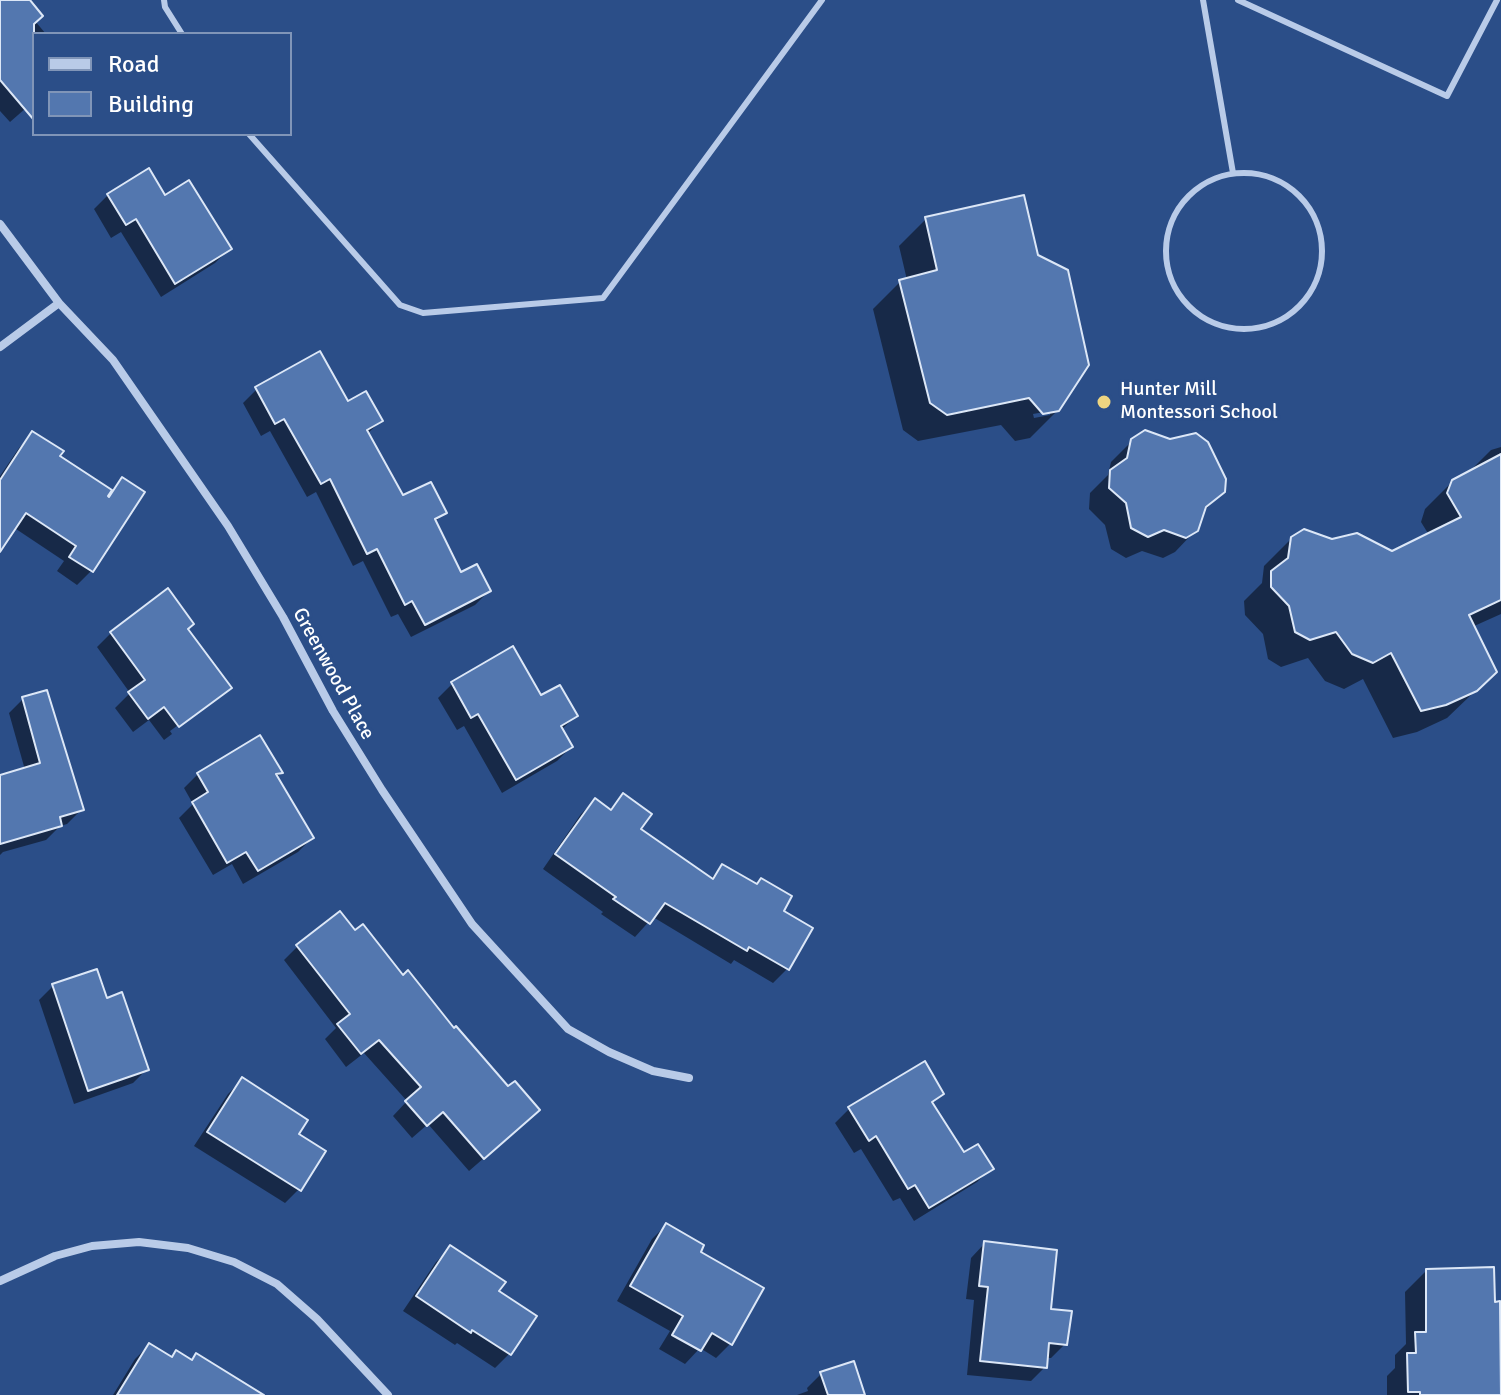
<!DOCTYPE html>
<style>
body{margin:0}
#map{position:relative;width:1501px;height:1395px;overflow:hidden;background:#2b4e88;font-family:Signika,sans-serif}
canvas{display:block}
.legend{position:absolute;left:32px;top:32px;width:260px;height:104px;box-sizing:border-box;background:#2b4e88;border:2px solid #8095b8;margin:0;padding:10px 14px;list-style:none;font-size:24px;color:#fff}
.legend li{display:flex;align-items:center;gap:16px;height:40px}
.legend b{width:40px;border:2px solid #8095b8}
</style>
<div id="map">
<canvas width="1501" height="1395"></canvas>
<ul class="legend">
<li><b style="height:10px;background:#b9cbe8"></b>Road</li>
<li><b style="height:22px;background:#5377af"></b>Building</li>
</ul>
</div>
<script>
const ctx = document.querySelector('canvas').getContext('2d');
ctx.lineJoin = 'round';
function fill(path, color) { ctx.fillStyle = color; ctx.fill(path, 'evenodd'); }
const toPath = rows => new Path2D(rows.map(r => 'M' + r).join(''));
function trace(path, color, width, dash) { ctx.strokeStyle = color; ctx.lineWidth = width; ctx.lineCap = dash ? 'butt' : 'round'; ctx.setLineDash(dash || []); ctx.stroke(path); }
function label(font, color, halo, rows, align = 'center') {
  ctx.font = font + ' Signika,sans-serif'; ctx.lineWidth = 6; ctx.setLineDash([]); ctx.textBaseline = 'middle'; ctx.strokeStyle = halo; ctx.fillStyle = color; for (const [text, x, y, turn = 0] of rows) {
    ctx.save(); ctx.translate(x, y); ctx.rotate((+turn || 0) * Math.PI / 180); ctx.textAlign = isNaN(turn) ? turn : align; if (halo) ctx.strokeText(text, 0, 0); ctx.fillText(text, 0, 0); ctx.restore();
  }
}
const shadow = toPath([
 [0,0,27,0,35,21,46,34,34,34,34,101,10,122,0,111],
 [108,195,164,198,229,249,215,263,161,297,121,232,111,238,94,209],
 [926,219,1058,410,1030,438,1015,441,1001,425,918,441,903,430,873,309,900,282,907,280,899,246],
 [1050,411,1050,415,1034,418,1033,414],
 [257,389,347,404,381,421,367,434,403,498,444,513,434,523,460,574,489,591,475,605,411,637,398,614,391,617,363,561,353,566,316,492,307,497,270,431,261,436,243,403],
 [33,434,57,457,111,491,123,480,143,493,91,571,77,585,57,571,64,561,13,527,0,540,0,476,19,448],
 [1132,441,1224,491,1203,512,1196,530,1175,552,1163,558,1142,551,1126,558,1111,549,1105,525,1089,509,1090,493,1108,475,1111,462],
 [1501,447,1501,614,1472,627,1495,672,1447,718,1417,732,1393,738,1363,679,1344,689,1325,681,1308,658,1281,667,1268,659,1263,634,1245,615,1244,601,1262,583,1264,566,1292,538,1332,541,1392,553,1429,535,1421,522,1425,509,1453,481,1467,474,1491,450],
 [186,629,229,688,217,700,217,697,170,731,172,734,164,740,149,720,133,732,115,708,130,693,97,647,111,633],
 [452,684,540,698,576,716,561,730,571,747,557,761,502,793,464,726,457,730,438,698],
 [23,699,81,810,67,824,60,826,46,840,3,852,0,855,0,777,25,770,9,713],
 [281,773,276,778,312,838,298,852,243,884,232,864,213,875,179,818,193,804,184,788,198,774],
 [623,796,639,829,710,879,723,867,781,911,810,929,787,969,773,983,734,960,731,964,653,917,635,937,601,914,603,912,543,869,581,814,595,800,609,810],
 [298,946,523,1124,469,1171,428,1124,412,1138,393,1116,407,1101,364,1053,346,1067,325,1039,336,1028,284,960],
 [53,986,106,1000,147,1069,133,1083,74,1104,39,1000],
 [242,1080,297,1134,299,1189,285,1203,194,1146,228,1094],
 [942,1094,931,1104,963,1155,991,1168,977,1182,914,1221,900,1198,893,1201,861,1149,854,1153,835,1123,849,1109],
 [666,1225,698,1253,730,1344,716,1358,700,1348,685,1364,659,1349,670,1331,617,1301,652,1239],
 [985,1243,1049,1311,1065,1344,1051,1358,1046,1358,1045,1367,1031,1381,967,1375,974,1300,966,1299,971,1258],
 [450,1248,496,1292,534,1317,509,1354,495,1368,457,1343,455,1345,403,1311,436,1262],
 [1426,1271,1493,1304,1499,1334,1501,1334,1501,1367,1498,1370,1499,1395,1387,1395,1387,1376,1395,1368,1395,1355,1406,1344,1405,1292],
 [149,1345,170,1358,176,1353,260,1395,113,1395,135,1359],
 [821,1374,863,1395,797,1395,808,1391,807,1388]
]);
const building = toPath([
 [0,0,30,0,43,16,34,24,34,120,0,80,0,0],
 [149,168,165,195,189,180,232,249,175,284,136,219,126,225,107,194,149,168],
 [1024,195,1038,255,1068,270,1089,365,1059,411,1043,414,1029,398,947,415,930,403,899,280,937,270,925,217,1024,195],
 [320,351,348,401,366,391,383,421,367,430,403,495,431,482,447,513,435,519,461,572,477,564,491,591,425,625,412,601,405,605,377,549,367,554,330,479,321,484,284,419,275,424,255,387,320,351],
 [1145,430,1170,439,1196,433,1208,442,1226,479,1225,492,1206,507,1198,531,1186,538,1164,530,1148,537,1131,528,1126,503,1109,488,1110,470,1127,458,1131,439,1145,430],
 [32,431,64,451,60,456,112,490,108,496,109,497,122,477,145,492,93,572,69,557,76,546,26,513,0,552,0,480,32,431],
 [1501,454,1501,600,1469,615,1497,672,1477,691,1446,705,1421,711,1391,653,1373,663,1352,654,1336,632,1310,640,1295,632,1289,606,1271,587,1271,571,1288,558,1291,537,1304,529,1332,539,1357,533,1392,551,1461,517,1447,493,1452,480,1501,454],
 [168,588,194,624,188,629,232,688,179,727,164,707,148,719,128,692,145,680,110,632,168,588],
 [513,646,541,695,560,685,578,716,561,726,573,747,516,780,478,714,471,718,451,682,513,646],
 [47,690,84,810,60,817,62,826,0,844,0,775,40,763,22,697,47,690],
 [260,735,283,773,276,774,314,838,258,871,246,852,227,863,192,802,208,792,197,773,260,735],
 [623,793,652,814,641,829,713,879,722,864,757,884,761,878,792,896,784,911,813,928,789,970,749,947,747,951,665,903,650,924,613,899,616,897,555,854,595,798,611,810,623,793],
 [340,911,355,930,363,924,403,975,408,970,454,1028,456,1026,508,1086,515,1081,540,1110,484,1159,443,1112,427,1126,405,1101,421,1087,379,1040,361,1054,337,1024,350,1014,296,945,340,911],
 [97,969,107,998,122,992,149,1070,88,1091,52,984,97,969],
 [925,1061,944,1094,932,1102,964,1152,978,1144,994,1169,929,1208,915,1185,908,1189,876,1136,869,1141,848,1107,925,1061],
 [242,1077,308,1120,299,1134,326,1151,301,1191,207,1132,242,1077],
 [666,1223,704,1245,701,1252,764,1288,732,1345,712,1333,701,1351,672,1335,683,1316,630,1286,666,1223],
 [984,1241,1057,1250,1051,1309,1072,1311,1067,1345,1049,1343,1047,1368,980,1361,988,1287,979,1286,984,1241],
 [450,1245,506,1282,499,1291,537,1316,511,1355,472,1330,471,1333,416,1296,450,1245],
 [1494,1267,1495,1302,1500,1301,1501,1395,1420,1395,1420,1392,1408,1392,1407,1353,1416,1353,1415,1332,1426,1332,1426,1269,1494,1267],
 [149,1343,172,1357,176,1350,192,1360,196,1353,264,1395,117,1395,149,1343],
 [854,1361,865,1395,828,1395,820,1372,854,1361]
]);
const lane = toPath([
 [164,0,165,7,182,34],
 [1203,0,1233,173],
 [1238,0,1447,96,1497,0],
 [249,134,400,305,423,313,603,298,822,0],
 '1166 251a78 78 0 1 1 156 0a78 78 0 1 1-156 0Z'
]);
const street = toPath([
 [0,224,59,303,113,360,228,526,283,617,333,711,382,790,472,924,568,1029,609,1052,653,1071,689,1078],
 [0,347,59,303],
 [0,1281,55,1256,92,1246,139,1242,188,1248,234,1262,277,1284,317,1319,388,1395]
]);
const markers = [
 [1104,402,8,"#eed581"]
];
const poiNames = [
 ["Hunter Mill",1120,390],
 ["Montessori School",1120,413]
];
const streetNames = [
 ["Greenwood Place",333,674,61]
];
fill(shadow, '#0007');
fill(building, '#5377af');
trace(building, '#dce7f7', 2);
trace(lane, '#b9cbe8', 6);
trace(street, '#b9cbe8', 8);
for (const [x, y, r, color] of markers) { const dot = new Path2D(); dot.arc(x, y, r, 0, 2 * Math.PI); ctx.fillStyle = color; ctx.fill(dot); trace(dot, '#2b4e88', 3); }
label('20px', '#fff', '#2b4e88', poiNames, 'left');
label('20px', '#fff', '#2b4e88', streetNames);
</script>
